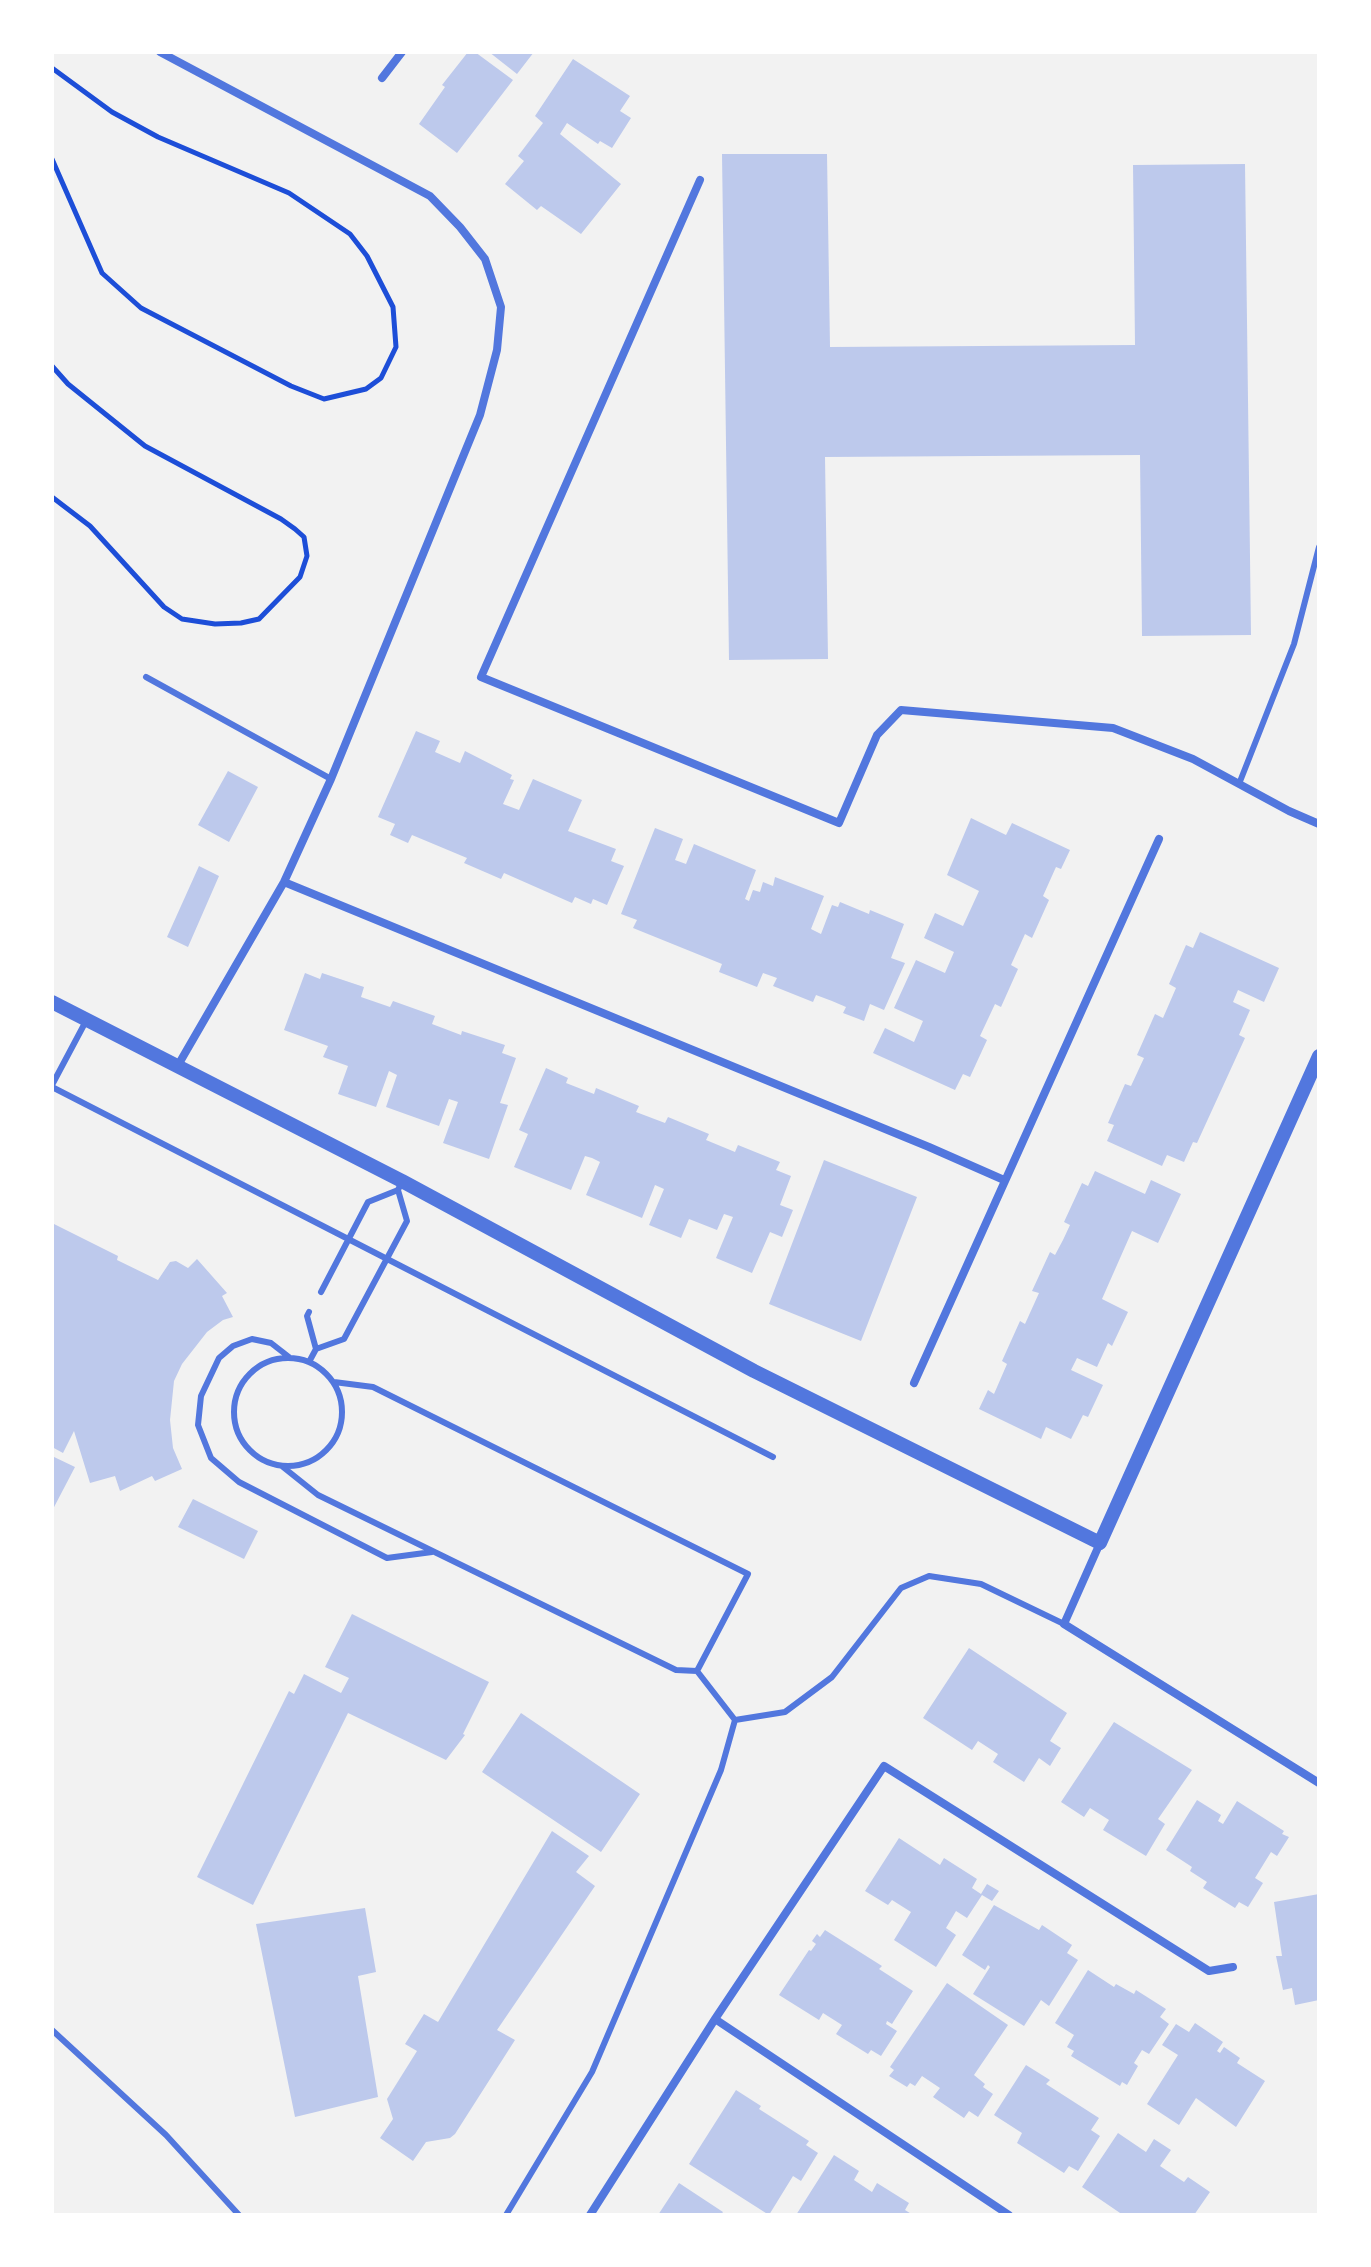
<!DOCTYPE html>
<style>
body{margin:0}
#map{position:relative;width:1371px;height:2267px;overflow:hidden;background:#f2f2f2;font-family:"Fira Sans Condensed",sans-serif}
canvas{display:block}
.frame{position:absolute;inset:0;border:54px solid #fff;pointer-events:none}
</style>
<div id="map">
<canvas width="1371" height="2267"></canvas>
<div class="frame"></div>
</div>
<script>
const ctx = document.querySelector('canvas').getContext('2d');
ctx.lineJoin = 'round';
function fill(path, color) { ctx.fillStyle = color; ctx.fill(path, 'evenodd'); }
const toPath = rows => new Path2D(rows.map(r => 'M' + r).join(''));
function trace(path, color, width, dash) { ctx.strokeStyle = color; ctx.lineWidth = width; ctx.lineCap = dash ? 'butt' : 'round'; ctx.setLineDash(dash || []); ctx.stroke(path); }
const building = toPath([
 [468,52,475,52,513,80,457,153,419,124,445,87,442,85],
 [489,52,534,52,517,74],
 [573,59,630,96,620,111,631,118,612,148,600,141,598,144,567,123,560,134,621,184,581,234,541,206,537,210,505,184,524,161,518,156,543,123,535,116],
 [722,154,827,154,830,347,1135,345,1133,165,1245,164,1251,635,1142,636,1140,455,825,457,828,659,729,660],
 [416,731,440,741,435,752,460,763,465,751,512,775,510,779,514,780,503,804,519,810,533,779,582,800,568,831,616,849,611,861,624,866,607,905,593,899,591,904,575,897,572,903,504,873,501,879,464,863,467,858,412,835,408,843,390,835,395,824,378,817],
 [228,771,258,787,229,842,198,825],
 [971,818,1006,835,1012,823,1070,850,1061,869,1056,867,1043,896,1049,900,1032,938,1025,934,1011,965,1018,969,1001,1007,995,1004,980,1036,987,1040,970,1077,963,1074,955,1090,873,1053,885,1028,914,1042,923,1021,894,1008,916,960,945,973,954,952,924,938,935,913,963,926,979,891,947,875],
 [655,828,683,839,675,860,686,864,694,844,756,870,745,899,749,901,753,890,760,892,763,882,773,886,775,877,824,896,811,929,821,934,832,905,838,907,840,902,869,914,870,910,904,924,891,958,905,963,884,1010,870,1004,864,1021,843,1013,846,1007,832,1001,816,995,813,1002,773,986,777,978,763,973,757,987,719,972,722,964,633,928,637,920,621,914],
 [199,866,219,876,188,947,167,937],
 [1200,932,1279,968,1264,1002,1238,990,1233,1002,1250,1010,1239,1035,1245,1038,1197,1143,1193,1142,1184,1162,1167,1155,1162,1166,1107,1141,1114,1125,1108,1123,1125,1084,1131,1086,1144,1058,1137,1055,1155,1014,1163,1018,1176,988,1169,984,1186,945,1193,948],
 [305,973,320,979,322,973,364,987,361,997,390,1007,393,1001,435,1016,432,1024,461,1035,462,1031,505,1045,502,1053,516,1058,500,1103,508,1105,489,1159,443,1143,458,1102,449,1099,439,1126,386,1107,397,1075,389,1071,376,1107,338,1094,348,1066,323,1057,328,1046,284,1030],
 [546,1068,568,1078,566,1083,594,1094,596,1088,639,1106,636,1112,665,1123,668,1117,709,1134,706,1140,735,1152,738,1145,780,1162,776,1170,791,1176,780,1205,793,1210,782,1237,770,1232,752,1273,716,1258,733,1217,724,1214,717,1230,689,1219,681,1238,649,1225,664,1189,655,1185,642,1218,586,1195,600,1162,592,1158,585,1156,571,1190,514,1167,528,1134,519,1130],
 [824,1160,917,1197,861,1341,769,1304],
 [1095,1171,1145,1194,1151,1180,1181,1194,1158,1243,1132,1231,1102,1299,1128,1312,1112,1346,1108,1343,1097,1367,1077,1358,1071,1370,1103,1385,1088,1417,1083,1415,1071,1439,1046,1427,1041,1439,979,1409,988,1390,994,1394,1007,1364,1002,1361,1020,1321,1025,1324,1039,1293,1032,1291,1050,1252,1055,1255,1063,1240,1070,1225,1064,1222,1082,1183,1088,1186],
 [52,1223,118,1256,117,1260,158,1280,170,1262,176,1261,188,1268,197,1259,227,1293,222,1296,233,1317,223,1320,207,1332,182,1364,174,1381,170,1420,173,1448,182,1469,155,1481,152,1476,120,1491,115,1476,90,1483,74,1431,63,1453,52,1447],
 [52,1456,75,1467,52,1511],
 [193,1499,258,1531,244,1559,178,1527],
 [352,1614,489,1682,463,1734,465,1735,446,1760,348,1713,253,1905,197,1877,289,1691,294,1694,304,1674,341,1693,349,1678,325,1667],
 [969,1648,1067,1713,1050,1741,1061,1748,1050,1766,1039,1758,1024,1782,993,1762,998,1754,978,1741,972,1750,923,1718],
 [521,1713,640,1794,601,1852,482,1772],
 [1114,1722,1192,1770,1158,1819,1165,1824,1146,1856,1103,1830,1109,1820,1090,1808,1084,1817,1061,1802],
 [1197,1800,1221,1815,1218,1821,1223,1824,1237,1801,1284,1831,1282,1834,1289,1837,1277,1856,1271,1852,1255,1878,1263,1883,1248,1907,1239,1902,1235,1908,1203,1888,1207,1882,1190,1871,1192,1867,1166,1850],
 [552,1831,589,1856,576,1872,595,1886,497,2030,515,2040,455,2134,450,2138,426,2142,413,2161,380,2138,393,2119,387,2099,417,2051,405,2044,424,2014,438,2022],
 [899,1838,940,1865,944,1858,977,1879,972,1888,981,1894,987,1884,999,1891,992,1901,982,1895,967,1918,956,1911,946,1928,956,1935,936,1967,894,1940,911,1912,892,1900,888,1905,865,1891],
 [1319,1894,1319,2000,1295,2005,1292,1988,1283,1990,1276,1956,1282,1956,1274,1902],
 [994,1905,1039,1930,1042,1925,1072,1945,1067,1953,1078,1960,1049,2006,1041,2000,1024,2026,973,1994,990,1967,988,1965,985,1970,962,1955],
 [365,1908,376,1972,358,1976,378,2097,295,2117,256,1924],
 [825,1930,882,1966,879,1969,913,1991,892,2024,887,2021,886,2024,897,2031,881,2056,871,2050,868,2054,836,2034,842,2025,823,2013,819,2020,779,1995,809,1950,811,1951,816,1944,812,1941,817,1934,820,1937],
 [1088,1970,1114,1987,1116,1984,1134,1994,1136,1990,1166,2009,1160,2017,1169,2024,1149,2054,1142,2050,1134,2063,1138,2066,1127,2085,1122,2082,1120,2086,1071,2056,1074,2051,1067,2047,1074,2035,1055,2023],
 [947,1983,1008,2025,974,2075,985,2084,983,2087,993,2094,978,2117,969,2111,964,2118,933,2097,940,2088,922,2076,915,2086,910,2083,907,2087,889,2076,894,2070,890,2067],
 [1195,2023,1223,2042,1217,2051,1220,2053,1224,2047,1240,2058,1237,2063,1265,2081,1236,2127,1196,2098,1179,2125,1147,2104,1178,2055,1162,2045,1176,2024,1189,2032],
 [1026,2065,1050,2080,1046,2084,1099,2118,1091,2130,1100,2136,1078,2171,1069,2166,1064,2173,1017,2143,1022,2133,994,2115],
 [736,2090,761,2106,759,2109,809,2141,806,2145,818,2153,801,2181,793,2176,769,2215,689,2164],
 [1118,2133,1146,2152,1154,2139,1171,2150,1160,2166,1184,2182,1188,2177,1210,2192,1194,2215,1123,2215,1082,2187],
 [834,2155,859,2171,854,2180,872,2192,877,2183,909,2203,905,2210,913,2215,796,2215],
 [679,2183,723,2212,721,2215,658,2215]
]);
const path = toPath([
 [52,68,112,112,158,137,289,193,350,234,367,256,393,307,396,347,381,378,366,389,324,399,291,386,141,308,102,273,52,159],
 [52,366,68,384,145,446,281,519,295,529,304,537,307,556,300,577,259,619,241,623,215,624,182,619,164,607,90,526,52,497]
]);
const service = toPath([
 [146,677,331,779],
 [1239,784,1294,644,1319,547],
 [52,1085,86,1021],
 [52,1087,773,1457],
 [321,1292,368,1202,398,1190],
 [309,1312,307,1316,316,1349],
 [289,1357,271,1343,252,1339,233,1346,219,1358,201,1396,198,1425,211,1458,239,1482,387,1558,432,1552],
 '234 1412a54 54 0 1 1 108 0a54 54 0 1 1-108 0Z',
 [309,1362,316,1349,344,1339,407,1221,398,1190,402,1181],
 [334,1382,373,1387,748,1574,697,1671],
 [283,1467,318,1495,676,1670,697,1671,735,1720,721,1770,592,2072,506,2215],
 [735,1720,785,1712,832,1677,901,1588,929,1576,981,1584,1064,1624],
 [52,2030,166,2135,239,2215]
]);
const minor = toPath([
 [160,52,430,196,460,227,485,259,501,307,497,350,480,415,331,779,284,882,177,1067],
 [382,78,402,52],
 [700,180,481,677,839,823,877,735,901,710,1113,728,1193,759,1289,811,1319,824],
 [284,882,929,1147,1004,1180],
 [914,1383,1159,839],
 [1100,1543,1064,1624,1319,1783],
 [715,2019,1009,2215],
 [590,2215,715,2019,884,1766,1209,1971,1233,1967]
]);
const tertiary = toPath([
 [52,1002,402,1181,754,1371,1100,1543,1319,1056]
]);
fill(building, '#bdc9ec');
trace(path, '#1d4ed8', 5);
trace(service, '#5277de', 6);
trace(minor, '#5277de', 8);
trace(tertiary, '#5277de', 14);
</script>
